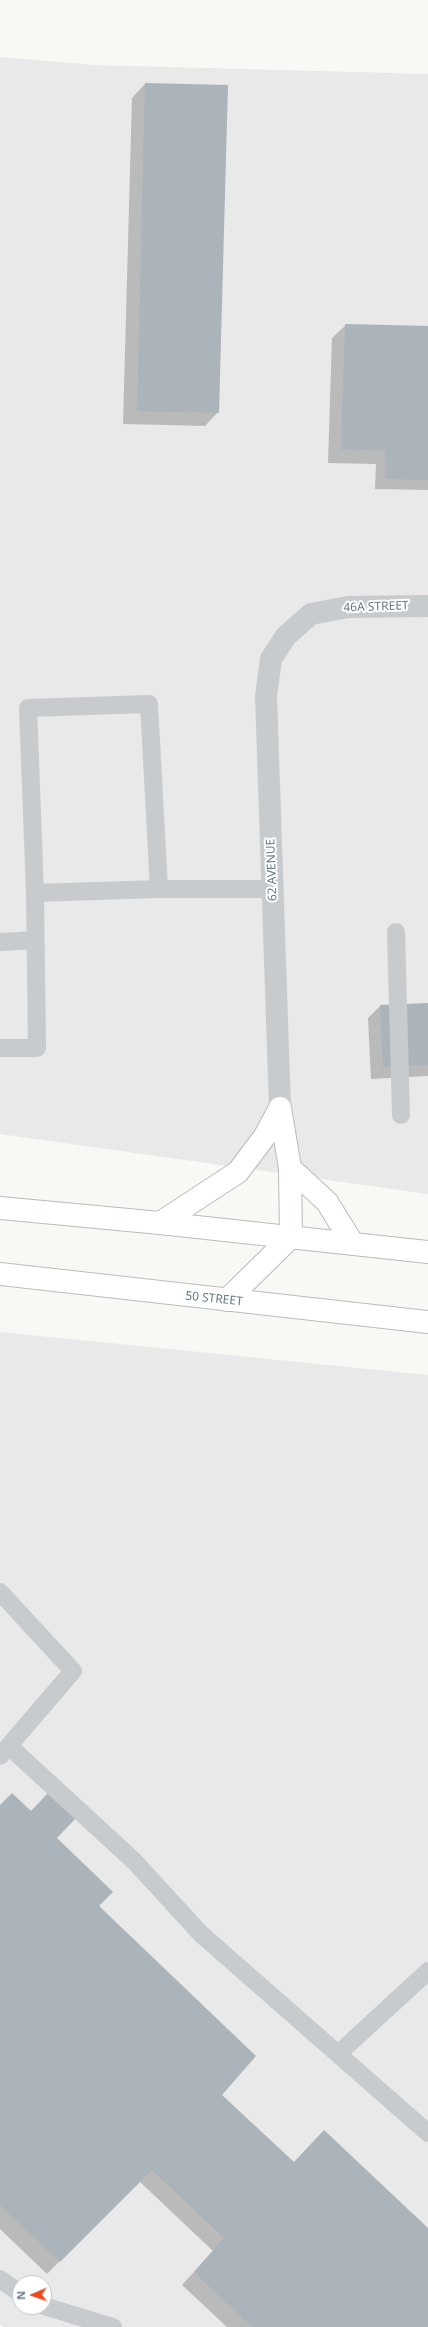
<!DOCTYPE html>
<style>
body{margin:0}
#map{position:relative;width:428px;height:2327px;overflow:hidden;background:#f8f8f4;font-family:"Noto Sans",sans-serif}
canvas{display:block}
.north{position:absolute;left:12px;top:2275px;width:40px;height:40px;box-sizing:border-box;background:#fff;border:1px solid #c1c9cf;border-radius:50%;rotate:268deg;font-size:11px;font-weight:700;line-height:16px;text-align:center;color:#657987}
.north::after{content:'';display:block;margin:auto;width:14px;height:18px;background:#ec4820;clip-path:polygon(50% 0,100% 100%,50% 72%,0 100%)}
</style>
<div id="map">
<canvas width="428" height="2327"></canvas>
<div class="north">N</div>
</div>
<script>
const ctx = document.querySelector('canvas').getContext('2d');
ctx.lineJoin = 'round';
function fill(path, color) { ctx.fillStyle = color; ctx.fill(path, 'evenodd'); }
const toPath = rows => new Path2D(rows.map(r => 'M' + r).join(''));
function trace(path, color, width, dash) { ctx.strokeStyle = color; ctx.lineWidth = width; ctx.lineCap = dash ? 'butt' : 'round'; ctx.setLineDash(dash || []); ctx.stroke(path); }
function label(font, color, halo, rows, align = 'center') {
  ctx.font = font + ' "Noto Sans",sans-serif'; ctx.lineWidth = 4; ctx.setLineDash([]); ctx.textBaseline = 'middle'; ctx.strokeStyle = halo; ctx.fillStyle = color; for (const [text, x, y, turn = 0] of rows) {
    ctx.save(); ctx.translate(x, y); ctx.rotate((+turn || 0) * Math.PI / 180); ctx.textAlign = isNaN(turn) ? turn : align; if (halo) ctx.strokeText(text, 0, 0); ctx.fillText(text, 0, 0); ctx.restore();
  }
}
const built = toPath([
 [0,57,94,65,428,74,428,1194,0,1134],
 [0,1332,428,1375,428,2327,4,2327,0,2324],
 [20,2283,44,2283,44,2307,20,2307]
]);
const shadow = toPath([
 [145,84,218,412,205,426,123,424,132,98],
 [346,325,428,327,428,490,375,489,376,464,328,463,332,338],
 [428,1004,428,1076,371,1079,368,1018,380,1006],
 [0,1806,56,1838,221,2095,293,2163,428,2229,428,2327,227,2327,182,2285,213,2251,139,2181,47,2274,0,2229]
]);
const building = toPath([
 [145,83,228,85,219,413,137,411],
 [345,324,428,326,428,480,385,479,385,451,341,449],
 [428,1003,428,1065,383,1067,380,1005],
 [49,1792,76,1818,57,1838,113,1892,99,1906,256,2056,222,2095,294,2162,324,2130,428,2228,428,2327,252,2327,194,2272,224,2238,152,2170,60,2262,0,2205,0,1805,12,1793,31,1811]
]);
const service = toPath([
 [35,893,159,889],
 [396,932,401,1115],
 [0,942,35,940],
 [0,1048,37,1048,35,893,28,708,149,704,159,889,272,889],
 [0,1592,73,1671,0,1756],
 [10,1747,134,1861,201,1934,428,2133],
 [338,2054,428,1971],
 [0,2279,20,2293],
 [44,2306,113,2327]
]);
const minor = toPath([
 [280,1108,266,696,271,659,286,636,311,614,348,607,428,606]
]);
const secondary = toPath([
 [280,1108,290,1168,327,1202,353,1244],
 [0,1208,160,1223,428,1252],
 [160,1223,238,1172,265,1136,280,1108],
 [0,1274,428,1322],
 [227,1300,291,1237,290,1168]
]);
const streetNames = [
 ["46A STREET",376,607,-2],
 ["62 AVENUE",272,870,-92],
 ["50 STREET",214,1299,6]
];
fill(built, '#e8e9e8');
fill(shadow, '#0003');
fill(building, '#abb4ba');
trace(secondary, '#b7bdc1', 24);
trace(service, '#c7cbce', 18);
trace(minor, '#c7cbce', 22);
trace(secondary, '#fff', 22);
label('12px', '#657987', '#fff', streetNames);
</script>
